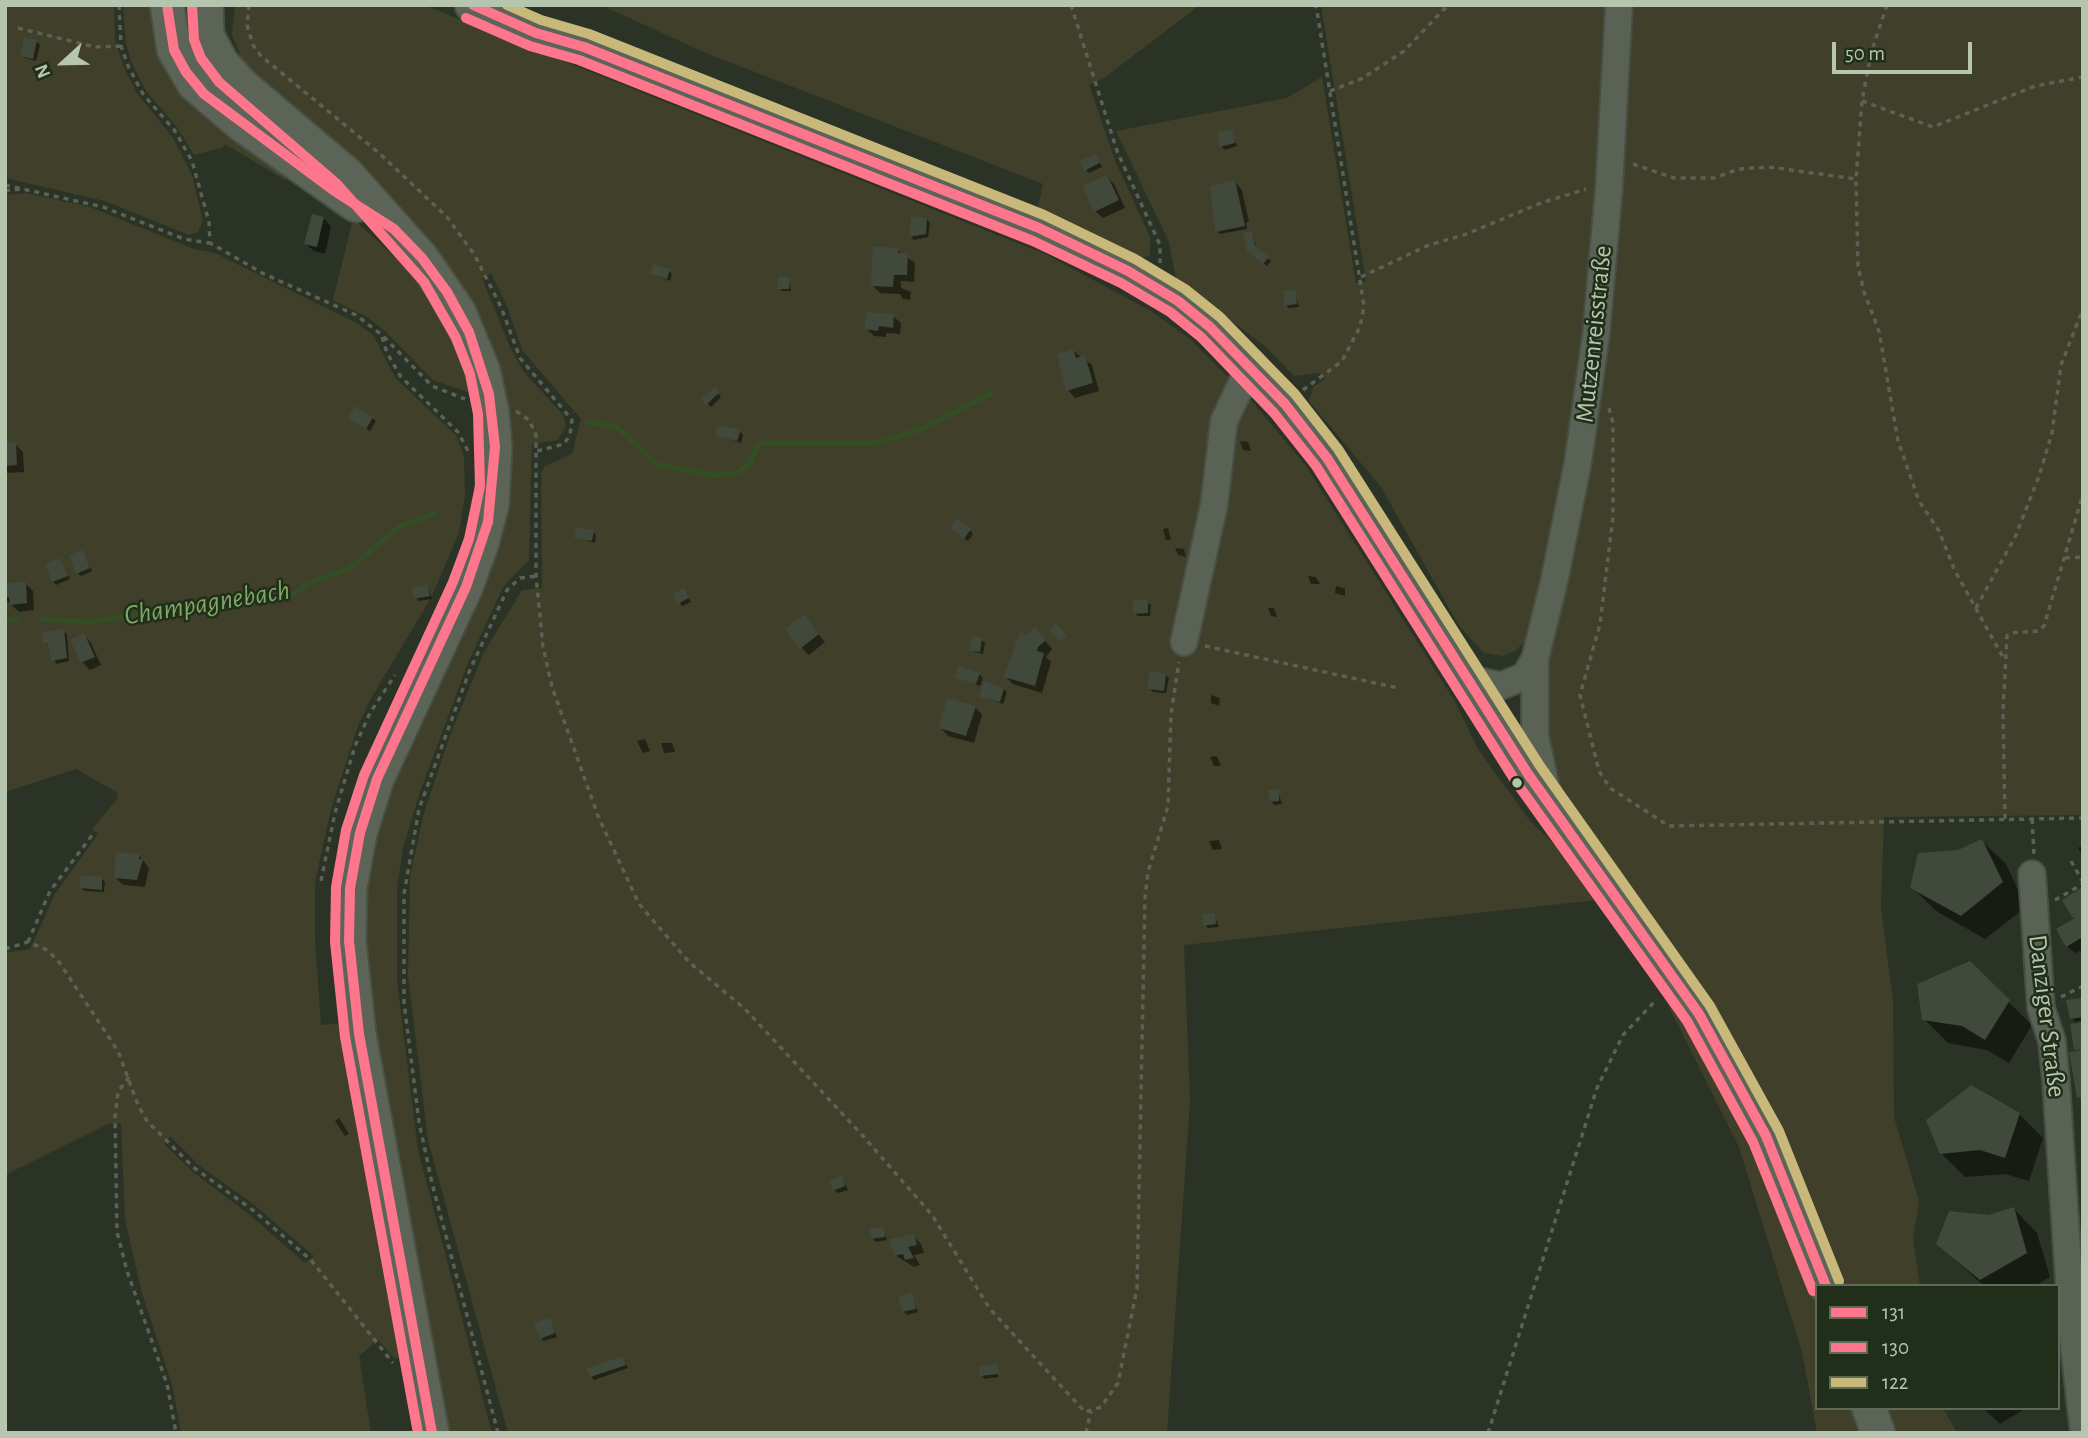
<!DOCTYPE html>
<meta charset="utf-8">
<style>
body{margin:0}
#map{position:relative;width:2088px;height:1438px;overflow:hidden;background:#2a3326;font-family:"Alegreya Sans",sans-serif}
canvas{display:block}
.frame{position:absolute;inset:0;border:7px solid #b6c6ae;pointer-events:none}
.legend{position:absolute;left:1815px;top:1284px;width:245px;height:126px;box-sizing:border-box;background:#212e19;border:2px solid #5d6b55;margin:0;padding:9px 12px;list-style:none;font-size:21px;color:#b6c6ae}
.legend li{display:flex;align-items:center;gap:14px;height:35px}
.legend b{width:35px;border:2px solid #5d6b55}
.north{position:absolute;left:28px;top:28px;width:70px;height:70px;-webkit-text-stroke:5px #212e19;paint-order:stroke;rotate:248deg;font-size:19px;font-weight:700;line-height:28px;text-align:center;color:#b6c6ae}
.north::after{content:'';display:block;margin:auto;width:24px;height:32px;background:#b6c6ae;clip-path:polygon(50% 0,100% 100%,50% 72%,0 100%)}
.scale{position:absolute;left:1832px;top:42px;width:140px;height:32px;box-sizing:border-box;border:4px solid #b6c6ae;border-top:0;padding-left:9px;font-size:21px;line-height:24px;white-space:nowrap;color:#b6c6ae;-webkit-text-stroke:5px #212e19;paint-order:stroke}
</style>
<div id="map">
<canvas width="2088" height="1438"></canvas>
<div class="frame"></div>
<ul class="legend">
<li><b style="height:9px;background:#fe768b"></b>131</li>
<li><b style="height:9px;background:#fe768b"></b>130</li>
<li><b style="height:9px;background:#c8b97b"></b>122</li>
</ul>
<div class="north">N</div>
<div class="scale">50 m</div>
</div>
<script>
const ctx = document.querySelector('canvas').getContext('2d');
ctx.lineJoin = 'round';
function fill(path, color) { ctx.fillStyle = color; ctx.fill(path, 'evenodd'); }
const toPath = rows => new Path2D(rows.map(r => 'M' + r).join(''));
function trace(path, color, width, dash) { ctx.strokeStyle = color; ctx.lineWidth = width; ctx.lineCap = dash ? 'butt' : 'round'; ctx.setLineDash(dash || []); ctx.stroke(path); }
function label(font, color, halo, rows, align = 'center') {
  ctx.font = font + ' "Alegreya Sans",sans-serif'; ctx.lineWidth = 5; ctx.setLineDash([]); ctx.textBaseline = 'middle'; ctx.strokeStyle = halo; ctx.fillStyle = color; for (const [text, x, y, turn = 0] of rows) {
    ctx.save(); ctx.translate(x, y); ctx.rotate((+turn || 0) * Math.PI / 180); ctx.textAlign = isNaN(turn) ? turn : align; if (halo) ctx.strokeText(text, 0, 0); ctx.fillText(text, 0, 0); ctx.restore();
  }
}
const green = toPath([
 [5,5,114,5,115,41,126,72,137,93,173,138,192,175,203,220,198,232,189,235,105,201,5,178],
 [123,5,155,5,154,18,290,173,285,180,225,144,222,148,194,155,177,127,146,91,132,64,126,44],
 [235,5,424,5,1047,255,1151,311,1190,339,1251,400,1306,466,1454,700,1478,749,1530,821,1560,850,1597,900,1184,945,1190,1101,1167,1433,508,1433,428,1140,408,976,410,876,424,813,450,735,484,652,522,590,542,588,541,473,545,466,572,454,581,419,522,350,507,306,491,273,482,278,510,347,523,371,564,416,566,426,558,440,532,444,529,560,503,587,468,663,420,792,403,848,397,888,397,981,418,1150,492,1433,441,1433,360,953,369,842,495,531,455,277,419,228,279,100,244,64,232,35],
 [601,5,1200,5,1104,78,1089,85,1116,163,1150,237,1150,255,1139,259,1037,211,1043,184,706,53],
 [1321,5,1607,5,1588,298,1575,408,1536,606,1525,641,1515,651,1503,656,1484,653,1459,626,1381,487,1309,401,1314,386,1325,379,1319,373,1294,376,1266,347,1176,279,1169,242,1116,131,1287,98,1322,77,1356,283,1366,281],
 [1628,5,2083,5,2083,815,1884,817,1881,908,1893,1001,1894,1117,1919,1201,1913,1238,1920,1286,1836,1286,1563,799,1551,770,1542,693],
 [26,193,90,207,194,249,215,253,358,324,373,335,396,379,456,435,464,457,465,494,459,533,431,598,370,700,358,726,331,809,315,882,315,939,321,1025,347,1023,408,1354,395,1359,378,1340,359,1356,371,1433,181,1433,173,1388,142,1293,125,1219,121,1123,108,1124,5,1175,5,953,30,949,55,894,98,834,92,829,118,798,116,792,76,769,5,792,5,195],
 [170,1136,200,1166,253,1204,314,1256,305,1263,250,1215,193,1172,164,1144],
 [353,219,411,271,442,312,463,356,473,394,433,380,385,331,367,317,333,300],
 [1671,1001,1749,1137,1798,1252,1817,1307,1817,1408,1852,1408,1861,1433,1817,1433,1802,1352,1739,1147,1669,1007],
 [1878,1408,1943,1408,1957,1433,1888,1433]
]);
const shadow = toPath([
 [37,42,40,45,36,61,25,58,22,55],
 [1231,131,1237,146,1225,150,1221,146],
 [1096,156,1102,167,1089,173,1086,170],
 [1107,177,1114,184,1125,208,1103,218,1095,211],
 [1235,182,1242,190,1249,222,1246,223,1247,229,1220,234,1217,231],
 [323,218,331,226,325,254,314,251,306,244],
 [927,219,930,223,928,237,914,240,911,237],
 [1252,233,1257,250,1271,261,1267,266,1252,254],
 [897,250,915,263,914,282,901,281,901,288,911,292,910,300,903,299,900,294,880,293,872,285],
 [669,271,672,274,670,281,652,274],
 [788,279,791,291,782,291,779,288],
 [1295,292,1299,307,1289,308,1286,305],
 [893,316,901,323,900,334,886,333,886,337,874,336,866,328],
 [1073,351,1092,365,1099,391,1075,398,1068,390],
 [715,389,721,397,711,407,703,399],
 [372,418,376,421,370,431,351,419],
 [740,431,743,435,741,443,717,435],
 [1240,441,1248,442,1251,451,1243,450],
 [15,444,23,452,24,472,6,473,5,445],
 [1168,528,1171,540,1166,540,1163,529],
 [970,530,973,534,968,541,955,531],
 [593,532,596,535,595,543,576,537],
 [1175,548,1184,549,1186,557,1178,555],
 [83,552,92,571,81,576,77,573],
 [60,560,70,579,56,585,53,581],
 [1308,576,1316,577,1320,584,1311,584],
 [25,583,33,591,34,610,19,612,5,599,5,585],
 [428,586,432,599,419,601,416,598],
 [1336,586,1345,589,1345,596,1335,593],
 [684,590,691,602,682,606,675,595],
 [1147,602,1151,605,1150,616,1138,616,1135,613],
 [1268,608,1274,608,1277,617,1271,616],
 [804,616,825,642,809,655,802,648],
 [63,631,67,634,69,661,56,664,50,645,45,642],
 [84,635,91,643,101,665,90,670,82,662],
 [1028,637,1042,637,1052,649,1046,657,1051,662,1042,693,1013,684,1006,677],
 [981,640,985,643,983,654,975,652,971,649],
 [979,674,983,678,980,686,957,677],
 [1165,675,1169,678,1166,693,1153,692,1150,689],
 [1004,689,1007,692,1003,704,981,696],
 [1211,695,1220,698,1219,706,1211,703],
 [975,707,982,715,974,743,948,736,941,728],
 [645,739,650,751,643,753,637,741],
 [661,743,672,743,675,752,664,753],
 [1217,756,1221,766,1214,766,1210,757],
 [1278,791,1282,804,1275,805,1271,802],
 [1219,840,1222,849,1213,850,1209,841],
 [1982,841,2006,864,2026,907,1985,939,1936,911,1912,887,1958,852],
 [2083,845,2083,857,2078,848],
 [139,855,149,868,145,887,123,885,115,877],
 [102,879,105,882,104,892,85,891,82,888],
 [2083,892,2083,950,2075,953,2067,946,2078,919,2064,900],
 [1214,915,1219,927,1208,928,1205,925],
 [1969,963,2032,1025,2009,1063,1987,1050,1948,1043,1924,1019],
 [2080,1000,2083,1020,2075,1022,2072,1018],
 [2019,1114,2043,1138,2029,1181,2005,1174,1965,1177,1941,1153],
 [339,1118,349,1134,345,1136,335,1121],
 [842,1178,848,1190,838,1193,834,1190],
 [2014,1209,2037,1233,2050,1277,2035,1286,1984,1286,1938,1244,1989,1216],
 [883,1229,887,1240,876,1242,872,1238],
 [913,1236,921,1244,924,1253,914,1255,920,1265,914,1267,895,1255],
 [911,1295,918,1312,907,1315,904,1312],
 [550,1320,557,1337,544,1341,541,1338],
 [623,1358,628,1368,594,1380,591,1376],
 [998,1366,998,1377,985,1379,982,1376],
 [1983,1408,2026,1408,2000,1424]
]);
const stream = toPath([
 [588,422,617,427,656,464,711,475,734,474,749,465,757,447,762,443,875,443,919,430,990,394],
 [41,619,91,622,205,603,235,594,253,596,274,592,293,595,309,583,350,568,399,527,435,513],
 [5,620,17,620]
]);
const building = toPath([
 [24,37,37,40,33,59,20,56],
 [1232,129,1235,143,1220,147,1217,132],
 [1096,154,1100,163,1084,171,1080,161],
 [1107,175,1119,200,1094,212,1082,186],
 [1235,180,1245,226,1215,232,1210,186],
 [312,214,324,217,317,247,304,244],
 [911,216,927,218,926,234,909,237],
 [1252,231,1255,246,1269,257,1263,264,1247,251,1243,233],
 [873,246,898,248,898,253,908,253,907,275,894,275,893,287,871,286],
 [653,264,670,269,667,279,650,274],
 [778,277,789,277,789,289,777,289],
 [1296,290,1297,304,1284,306,1283,291],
 [867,312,894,314,893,328,879,326,878,331,864,329],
 [1073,349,1076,358,1085,355,1093,383,1066,391,1057,354],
 [715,387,719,393,706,405,701,399],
 [355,406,373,417,366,429,348,419],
 [717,425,741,430,737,441,715,436],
 [16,442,17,465,5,466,5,443],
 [957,518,971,529,964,539,950,528],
 [576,528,594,530,592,541,574,538],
 [83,550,90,568,76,574,69,555],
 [60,558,68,576,52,582,45,564],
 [26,582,27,603,10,605,9,597,5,597,5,583],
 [428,585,430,596,414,599,412,587],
 [684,588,689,598,677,604,673,594],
 [1133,600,1148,600,1148,613,1133,614],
 [804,614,819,634,800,649,785,629],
 [1055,624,1067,635,1061,642,1049,630],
 [1035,627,1046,640,1038,647,1037,651,1044,653,1035,686,1004,677,1020,632,1027,635],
 [64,629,67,658,51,661,48,643,43,643,41,633],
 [84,633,95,657,81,663,70,640],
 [972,636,982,638,980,652,969,650],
 [958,666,980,673,976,684,955,678],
 [1149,672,1166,673,1164,691,1148,689],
 [984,681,1004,688,1000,702,979,697],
 [947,698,976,706,966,736,939,728],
 [1279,789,1279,801,1270,802,1268,790],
 [1982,839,2003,882,1961,916,1910,888,1918,853,1958,850],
 [116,852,140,854,139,859,143,859,137,880,114,878],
 [81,876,102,877,102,890,80,888],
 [2081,888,2083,942,2081,938,2066,947,2056,929,2075,918,2072,917,2062,900],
 [1215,913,1216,924,1203,926,1202,914],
 [1970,961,2010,1000,1985,1040,1962,1026,1922,1020,1917,984],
 [2081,998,2083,1017,2070,1019,2066,1000],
 [2083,1022,2083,1049,2074,1050,2070,1024],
 [2083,1050,2083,1097,2077,1098,2069,1052],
 [1971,1085,2020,1113,2005,1158,1980,1150,1940,1154,1926,1120],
 [842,1176,845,1186,833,1191,829,1180],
 [2014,1207,2027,1253,1980,1280,1936,1244,1949,1211,1989,1215],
 [884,1227,885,1237,871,1239,869,1229],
 [914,1234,917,1245,908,1247,914,1258,905,1260,903,1254,894,1256,889,1239],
 [912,1293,916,1309,902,1312,898,1297],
 [550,1318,555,1333,540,1339,534,1323],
 [623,1356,626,1365,590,1377,587,1368],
 [998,1364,999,1374,980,1376,979,1366]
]);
const path = toPath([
 [119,5,121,46,128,66,143,94,175,131,192,161,209,222,210,243,264,274,356,315,382,335,432,386,465,399],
 [249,5,247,25,253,45,261,56,379,153,447,217,474,254,501,307,520,358,572,420,570,435,564,444,537,451],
 [1071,5,1117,151,1160,245,1160,263],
 [1887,5,1871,53,1862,101,1856,179,1858,266,1864,292,1879,331,1898,441,1919,501,1939,531,1955,571,2004,659],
 [18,28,95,47,121,46],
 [1330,91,1363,78,1404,51,1448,5],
 [1862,101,1933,127,2035,86,2083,77],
 [1633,164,1674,178,1714,178,1739,169,1769,167,1856,179],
 [5,185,103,207,184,239,210,243],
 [5,191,20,189],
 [1361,277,1429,245,1464,235,1541,203,1586,189],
 [382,337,387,353,401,377,458,432,468,451],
 [1303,390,1342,361,1360,327,1364,306,1316,5],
 [1609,408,1613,423,1613,517,1600,624,1580,695,1599,771,1610,788,1669,826,2083,818],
 [516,411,529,420,536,435,536,576,543,647,552,687,598,816,639,904,689,962,745,1009,863,1136,932,1215,990,1309,1085,1412,1101,1407,1118,1383,1137,1288,1145,897,1148,872,1168,806,1171,714,1179,662],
 [2065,558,2083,557],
 [1976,608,2016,535,2039,476,2052,433,2061,365,2083,309],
 [1205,646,1398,688],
 [2005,819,2003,711,2007,636,2011,633,2038,631,2044,626,2083,494],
 [2032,819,2034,855],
 [2071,861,2083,882],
 [321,881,335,813,355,746,370,713,395,675],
 [2055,900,2083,884],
 [28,942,50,891,93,834],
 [5,949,28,942,47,950,59,962,118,1051,138,1105,147,1121,193,1167,254,1211,311,1260,393,1363],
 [2061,997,2083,986],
 [129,1077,118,1092,115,1117,117,1232,127,1271,167,1384,176,1433],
 [498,1433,432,1183,419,1122,404,1003,404,894,419,809,469,672,507,590,520,578,536,576],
 [1086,1433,1091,1411],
 [1488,1433,1597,1088,1623,1035,1657,999]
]);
const minor = toPath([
 [1184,642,1214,505,1224,421,1250,366],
 [1535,659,1535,736,1547,792],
 [1466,678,1501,686,1525,676,1535,659,1554,582,1578,462,1596,335,1609,188,1619,5],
 [2032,874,2041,1008,2052,1041,2056,1081,2072,1327,2083,1425]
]);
const major = toPath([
 [167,5,174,50,194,84,242,125,356,205],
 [206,5,207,35,221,62,241,84,347,174,422,258,459,312,483,370],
 [472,5,536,33,584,47,1039,228,1128,271,1178,301,1210,327,1285,404,1327,458,1528,774,1699,1014,1766,1136,1826,1286],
 [1869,1408,1878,1433],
 [432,1433,359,1034,349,941,350,888,360,833,377,779,466,587,482,543,492,505,495,447]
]);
const majorBridge = toPath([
 [483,370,492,412,495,447]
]);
const bus1 = toPath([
 [167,5,174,50,186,72,204,94,333,190,394,229,422,258,447,292,469,332,489,394,495,447,488,522,466,587,377,779,360,833,350,888,349,941,359,1034,432,1433],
 [473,5,536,33,584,47,1039,228,1128,271,1178,301,1210,327,1285,404,1327,458,1528,774,1699,1014,1766,1136,1826,1286]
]);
const bus2 = toPath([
 [192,5,194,40,201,58,219,82,337,184,424,282,456,338,470,374,478,414,480,486,469,539,453,582,364,775,346,830,336,887,335,942,345,1037,418,1433],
 [466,18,530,46,579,60,1033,241,1121,283,1170,312,1201,337,1274,413,1316,466,1516,782,1687,1021,1753,1142,1813,1291]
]);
const bus3 = toPath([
 [507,5,541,20,589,34,1044,215,1135,259,1185,289,1220,317,1295,394,1338,449,1540,766,1710,1006,1779,1131,1839,1281]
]);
const markers = [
 [1517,783,6,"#b6c6ae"]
];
const streetNames = [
 ["Mutzenreisstraße",1594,334,-84],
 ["Danziger Straße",2047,1016,83]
];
const waterNames = [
 ["Champagnebach",207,603,-9]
];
fill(green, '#40402a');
fill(shadow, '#0007');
trace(stream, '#334d25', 5);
fill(building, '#40493c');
trace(minor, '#474e44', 30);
trace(major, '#475043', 37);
trace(path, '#5b6155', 3.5, [5, 5]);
trace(minor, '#5a6256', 26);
trace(major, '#5c6458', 33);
trace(majorBridge, '#475043', 37, []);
trace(majorBridge, '#5c6458', 33);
trace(bus1, '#fe768b', 10);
trace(bus2, '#fe768b', 10);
trace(bus3, '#c8b97b', 10);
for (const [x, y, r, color] of markers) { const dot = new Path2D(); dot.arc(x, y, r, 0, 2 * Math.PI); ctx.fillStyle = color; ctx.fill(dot); trace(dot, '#212e19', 2.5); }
label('26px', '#b6c6ae', '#212e19', streetNames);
label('italic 28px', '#7da765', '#212e19', waterNames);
</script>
